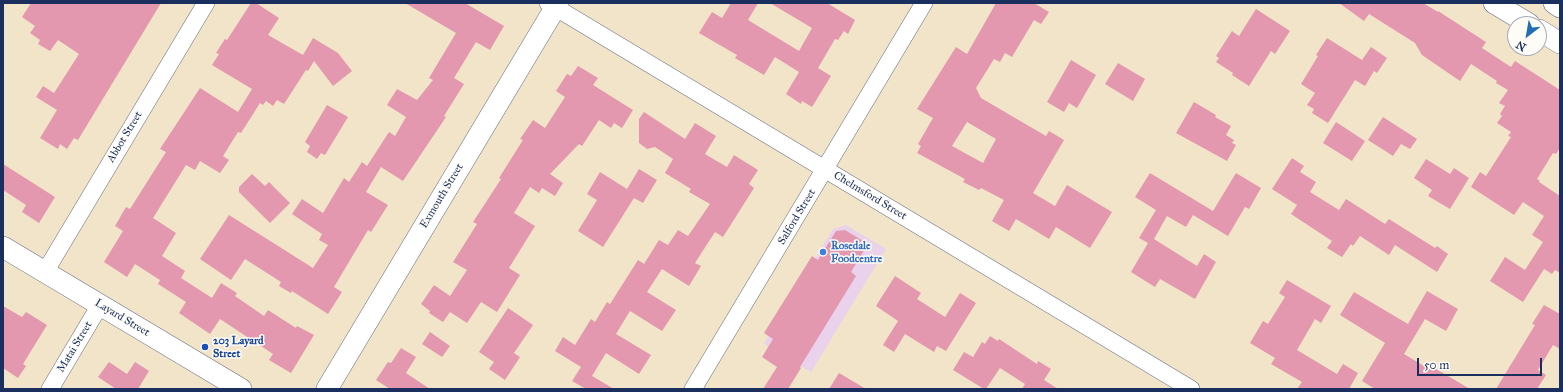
<!DOCTYPE html>
<style>
body{margin:0}
#map{position:relative;width:1563px;height:392px;overflow:hidden;background:#f1e4c8;font-family:"IM FELL Great Primer",serif}
canvas{display:block}
.frame{position:absolute;inset:0;border:4px solid #1b2f5e;pointer-events:none}
.north{position:absolute;left:1507px;top:16px;width:40px;height:40px;box-sizing:border-box;background:#fdfcf7;border:1px solid #a3aaba;border-radius:50%;rotate:211deg;font-size:11px;font-weight:700;line-height:16px;text-align:center;color:#1b2f5e}
.north::after{content:'';display:block;margin:auto;width:14px;height:18px;background:#1f6fb2;clip-path:polygon(50% 0,100% 100%,50% 72%,0 100%)}
.scale{position:absolute;left:1417px;top:358px;width:125px;height:18px;box-sizing:border-box;border:2px solid #1b2f5e;border-top:0;padding-left:5px;font-size:12px;line-height:14px;white-space:nowrap;color:#1b2f5e;-webkit-text-stroke:3px #fdfcf7;paint-order:stroke}
</style>
<div id="map">
<canvas width="1563" height="392"></canvas>
<div class="frame"></div>
<div class="north">N</div>
<div class="scale">50 m</div>
</div>
<script>
const ctx = document.querySelector('canvas').getContext('2d');
ctx.lineJoin = 'round';
function fill(path, color) { ctx.fillStyle = color; ctx.fill(path, 'evenodd'); }
const toPath = rows => new Path2D(rows.map(r => 'M' + r).join(''));
function trace(path, color, width, dash) { ctx.strokeStyle = color; ctx.lineWidth = width; ctx.lineCap = dash ? 'butt' : 'round'; ctx.setLineDash(dash || []); ctx.stroke(path); }
function label(font, color, halo, rows, align = 'center') {
  ctx.font = font + ' "IM FELL Great Primer",serif'; ctx.lineWidth = 3; ctx.setLineDash([]); ctx.textBaseline = 'middle'; ctx.strokeStyle = halo; ctx.fillStyle = color; for (const [text, x, y, turn = 0] of rows) {
    ctx.save(); ctx.translate(x, y); ctx.rotate((+turn || 0) * Math.PI / 180); ctx.textAlign = isNaN(turn) ? turn : align; if (halo) ctx.strokeText(text, 0, 0); ctx.fillText(text, 0, 0); ctx.restore();
  }
}
const built = toPath([
 [846,225,886,249,811,372,764,344,833,229]
]);
const building = toPath([
 [31,3,161,3,78,140,74,138,67,149,60,144,58,149,40,138,57,110,36,97,43,86,54,93,79,54,58,40,50,51,38,44,40,40,30,33,35,26,22,17],
 [251,3,256,3,279,18,268,35,303,55,313,38,338,53,352,71,333,86,314,61,308,71,306,70,284,104,277,100,273,106,266,101,263,105,260,103,241,133,238,132,223,156,229,160,220,173,200,161,195,170,186,165,153,218,176,233,162,256,185,271,181,278,212,298,221,283,237,293,235,296,264,316,268,310,296,328,297,326,314,335,291,373,269,360,273,354,220,319,210,334,179,313,186,302,158,284,160,280,135,264,127,277,104,262,123,231,115,226,126,207,130,209,166,152,160,149,200,88,238,112,252,89,212,65,219,54,216,53,225,39,227,40],
 [405,3,465,3,504,26,490,50,476,42,454,78,464,84,444,116,446,117,403,181,381,167,366,192,388,205,371,232,368,230,334,287,342,292,328,314,292,291,291,293,279,286,281,282,245,259,231,280,200,259,229,215,313,268,328,245,319,240,322,234,292,214,302,199,323,213,344,178,349,182,362,162,367,166,389,132,395,136,406,117,387,105,397,89,417,100,433,80,429,78,456,33],
 [731,3,758,3,748,20,799,51,812,28,770,3,827,3,855,20,848,34,844,31,838,40,835,39,818,68,831,76,812,107,802,101,801,104,786,94,799,72,775,57,764,75,735,58,737,55,699,33,712,12,722,18],
 [996,3,1034,3,1049,12,1041,24,1034,20,1012,57,1005,53,1000,62,994,59,976,88,981,98,1046,136,1049,131,1064,140,1033,193,1055,206,1067,185,1112,212,1090,248,1056,227,1049,239,1016,219,1009,231,992,221,1004,200,981,188,979,190,963,182,965,179,917,153,921,146,918,144,933,118,917,109,956,47,967,54],
 [967,122,996,139,983,163,952,146],
 [1339,3,1423,3,1438,12,1438,11,1486,42,1482,48,1511,67,1515,61,1560,90,1560,148,1556,154,1553,153,1537,179,1540,181,1539,182,1560,196,1560,273,1555,270,1552,274,1544,269,1523,302,1490,281,1505,257,1525,270,1543,242,1532,235,1544,216,1523,202,1514,215,1471,187,1480,172,1486,176,1511,137,1508,136,1511,132,1497,123,1502,116,1500,114,1505,106,1499,103,1508,90,1496,83,1497,81,1471,64,1460,81,1422,55,1415,43,1369,14,1364,21],
 [1256,9,1290,31,1275,54,1271,51,1249,86,1232,75,1233,73,1216,62,1219,58,1216,56,1232,31,1239,36],
 [1327,38,1362,60,1371,47,1387,58,1377,73,1374,71,1365,86,1355,80,1328,123,1312,113,1314,109,1307,105,1315,93,1301,84,1318,56,1316,55],
 [1071,60,1096,75,1077,108,1069,103,1064,112,1047,102],
 [1118,63,1145,79,1133,101,1105,84],
 [578,66,598,78,593,85,633,110,622,128,614,123,611,128,599,120,582,146,579,144,550,174,563,183,555,196,542,188,539,193,530,187,514,213,535,226,509,268,520,275,497,312,481,302,467,323,450,312,443,322,429,313,430,311,421,304,434,285,450,296,467,270,453,262,477,224,473,222,501,179,499,178,523,140,520,139,533,120,545,128,565,97,556,91,567,74,571,76],
 [1194,102,1216,115,1215,117,1231,126,1226,135,1234,140,1232,143,1236,145,1227,161,1176,133],
 [327,105,348,117,325,155,321,153,317,159,307,152,310,146,305,142],
 [644,112,685,139,695,123,716,136,705,154,727,167,734,155,758,170,749,184,754,188,723,237,715,232,695,263,701,266,689,286,662,269,647,292,676,310,662,331,630,311,616,334,651,355,639,374,606,353,592,376,614,389,586,389,572,381,581,367,555,351,563,337,575,345,591,319,595,322,607,302,610,304,638,260,644,264,659,240,668,245,678,230,688,236,710,204,689,192,691,189,665,173,673,159,655,147,647,149,639,143,639,119],
 [1383,117,1417,139,1410,149,1401,144,1393,156,1368,140],
 [1336,122,1365,141,1352,161,1323,143],
 [1292,158,1304,166,1300,172,1316,182,1310,192,1339,210,1346,199,1385,224,1389,219,1435,248,1437,246,1448,254,1437,272,1395,245,1389,255,1360,236,1353,246,1351,244,1342,257,1327,248,1332,241,1291,214,1297,205,1272,189],
 [1426,159,1450,174,1454,168,1469,178,1450,209,1428,196,1432,190,1414,178],
 [3,164,55,197,39,223,22,212,26,205,3,190],
 [639,169,657,180,643,203,634,198,603,247,578,231,597,200,587,194,600,172,627,189],
 [1150,173,1213,211,1236,173,1261,188,1249,209,1245,207,1228,236,1193,215,1186,227,1167,216,1154,239,1197,266,1204,254,1216,262,1195,299,1160,279,1155,287,1131,272,1148,243,1139,238,1156,210,1135,197],
 [252,174,265,186,269,182,290,203,270,223,239,192,239,187],
 [845,230,868,244,851,272,856,276,800,367,801,368,788,389,763,389,777,367,762,357,773,339,764,333,812,256,818,260,836,231],
 [895,276,921,293,917,299,945,317,960,293,976,303,946,351,937,346,934,352,905,334,894,352,883,345,898,321,876,306],
 [1287,280,1331,306,1321,323,1315,319,1297,350,1337,374,1343,364,1358,373,1349,389,1297,389,1302,382,1271,364,1275,358,1250,343,1263,321,1268,324,1285,297,1279,293],
 [1427,291,1458,309,1446,331,1425,319,1404,354,1429,369,1431,366,1470,389,1375,389,1362,381,1385,343,1340,315,1354,292,1408,324],
 [1544,305,1560,314,1560,349,1553,345,1538,370,1546,375,1537,389,1496,389,1535,325,1532,324],
 [3,306,22,317,26,312,47,325,23,364,26,366,18,378,3,368],
 [508,308,533,325,514,353,520,357,505,380,489,369,494,362,479,352],
 [430,332,450,346,442,357,422,344],
 [990,336,998,341,999,339,1037,364,1038,361,1051,369,1044,380,1058,389,1022,389,1025,384,1000,368,986,389,984,389,953,370,964,352,973,357,982,342,985,344],
 [401,348,416,357,406,373,430,389,390,389,376,380,388,362,391,363],
 [109,362,127,374,135,362,149,371,138,389,116,389,98,377],
 [839,373,866,389,829,389]
]);
const minor = toPath([
 [548,3,1191,389],
 [45,272,206,3],
 [50,389,100,305],
 [693,389,924,3]
]);
const tertiary = toPath([
 [1494,3,1529,24],
 [1554,3,1560,7],
 [1539,30,1560,43],
 [3,247,241,389],
 [327,389,558,3]
]);
const markers = [
 [823,252,4,"#3f7fe0"],
 [205,347,4,"#1a4fb4"]
];
const streetNames = [
 ["Abbot Street",125,137,-59],
 ["Exmouth Street",442,196,-59],
 ["Chelmsford Street",870,196,31],
 ["Salford Street",797,217,-59],
 ["Layard Street",122,318,31],
 ["Matai Street",75,347,-59]
];
const shopNames = [
 ["Rosedale",831,246],
 ["Foodcentre",831,259]
];
const transitNames = [
 ["203 Layard",213,341],
 ["Street",213,354]
];
fill(built, '#ead1ec');
fill(building, '#e398b0');
trace(minor, '#666e83', 18);
trace(tertiary, '#666e83', 22);
trace(minor, '#fff', 17);
trace(tertiary, '#fff', 21);
for (const [x, y, r, color] of markers) { const dot = new Path2D(); dot.arc(x, y, r, 0, 2 * Math.PI); ctx.fillStyle = color; ctx.fill(dot); trace(dot, '#fdfcf7', 1.5); }
label('11px', '#1b2f5e', '#fdfcf7', streetNames);
label('bold 11px', '#366cbe', '#fdfcf7', shopNames, 'left');
label('bold 11px', '#164399', '#fdfcf7', transitNames, 'left');
</script>
